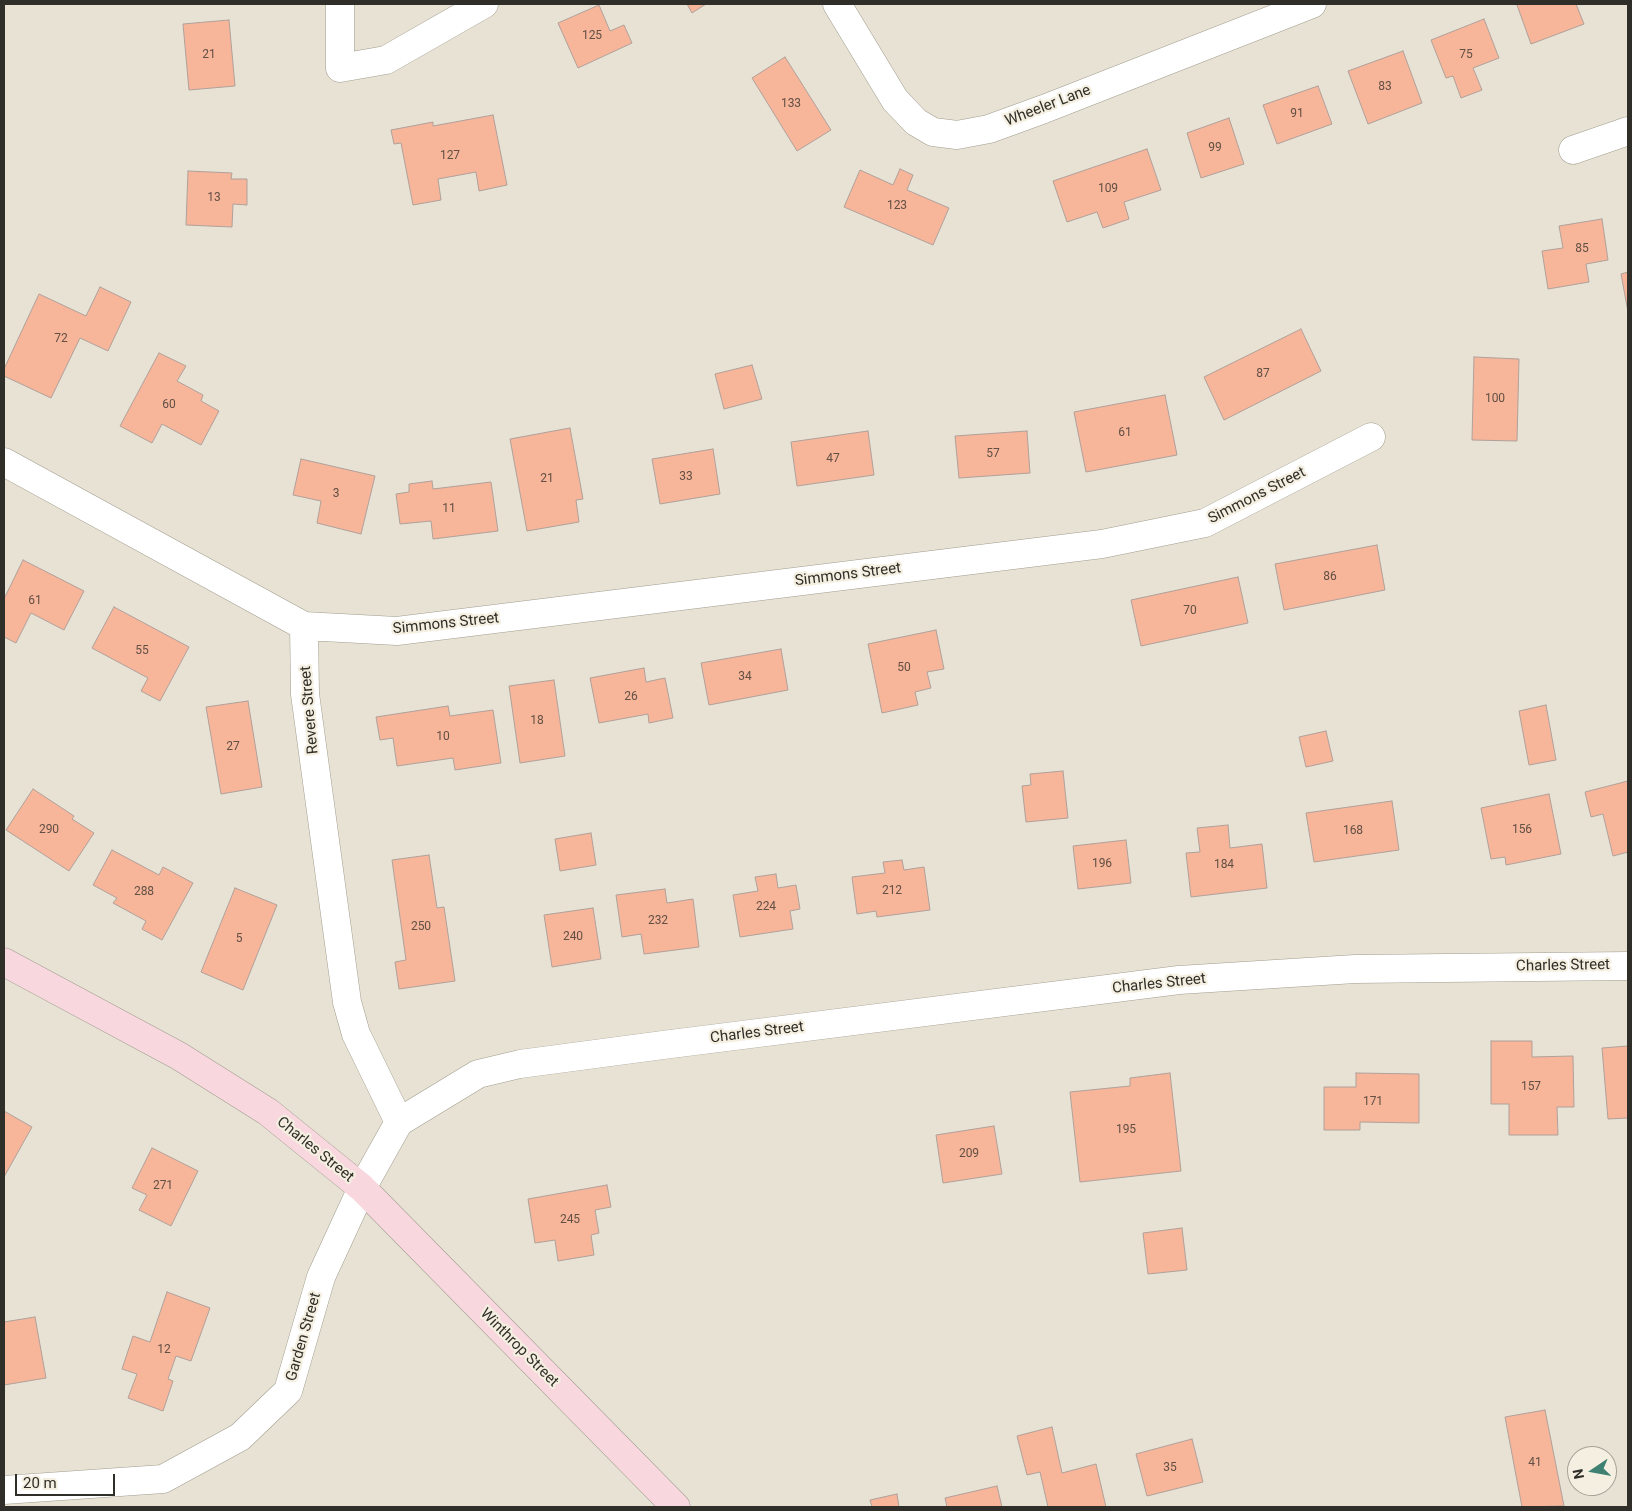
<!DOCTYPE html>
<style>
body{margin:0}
#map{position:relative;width:1632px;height:1511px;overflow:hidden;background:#e7e2d3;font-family:Roboto,sans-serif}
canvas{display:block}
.frame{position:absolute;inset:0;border:5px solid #302e28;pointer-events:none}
.north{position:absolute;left:1567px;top:1446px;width:50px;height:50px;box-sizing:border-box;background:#f4efe0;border:1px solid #a6a296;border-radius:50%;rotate:258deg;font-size:14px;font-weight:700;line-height:20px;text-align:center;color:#302e28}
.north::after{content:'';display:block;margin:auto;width:18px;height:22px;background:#3e8071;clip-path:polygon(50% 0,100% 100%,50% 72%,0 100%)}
.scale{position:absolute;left:15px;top:1474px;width:100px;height:22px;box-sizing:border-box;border:2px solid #302e28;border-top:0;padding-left:6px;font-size:15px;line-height:18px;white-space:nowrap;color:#302e28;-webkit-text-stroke:4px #f4efe0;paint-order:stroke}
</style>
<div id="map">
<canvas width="1632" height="1511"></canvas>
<div class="frame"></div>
<div class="north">N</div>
<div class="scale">20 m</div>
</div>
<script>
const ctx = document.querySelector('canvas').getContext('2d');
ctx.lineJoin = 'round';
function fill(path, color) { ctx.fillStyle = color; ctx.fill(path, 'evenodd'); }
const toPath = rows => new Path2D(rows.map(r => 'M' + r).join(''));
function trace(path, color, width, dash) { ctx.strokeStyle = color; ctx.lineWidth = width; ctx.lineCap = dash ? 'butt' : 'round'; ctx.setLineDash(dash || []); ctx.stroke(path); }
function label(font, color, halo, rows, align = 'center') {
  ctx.font = font + ' Roboto,sans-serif'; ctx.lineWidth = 4.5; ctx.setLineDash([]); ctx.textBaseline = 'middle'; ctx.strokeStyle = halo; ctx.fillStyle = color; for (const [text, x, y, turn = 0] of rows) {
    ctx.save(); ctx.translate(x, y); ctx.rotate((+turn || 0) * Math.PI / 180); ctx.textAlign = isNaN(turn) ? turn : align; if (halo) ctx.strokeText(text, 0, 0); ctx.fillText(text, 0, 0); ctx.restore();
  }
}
const building = toPath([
 [687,4,706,4,692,13,687,4],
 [1520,4,1576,4,1584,24,1531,44,1517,5,1520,4],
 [599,5,610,31,624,25,632,43,578,68,558,23,599,5],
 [1484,19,1499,58,1473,68,1482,90,1461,98,1453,76,1446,78,1431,40,1484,19],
 [229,20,235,86,189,90,183,24,229,20],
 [1403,51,1422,103,1368,124,1348,71,1403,51],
 [785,57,831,130,797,151,752,78,785,57],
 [1318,86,1332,124,1277,144,1263,105,1318,86],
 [493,115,507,185,479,191,476,172,438,179,441,200,413,205,401,143,394,144,391,130,433,122,433,126,493,115],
 [1229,118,1244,164,1201,178,1187,133,1229,118],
 [1147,149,1161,190,1124,202,1129,219,1103,228,1097,212,1067,222,1053,181,1147,149],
 [900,169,913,175,907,190,949,208,933,245,844,207,860,170,893,185,900,169],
 [188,171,232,173,231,179,247,179,247,205,233,204,232,227,186,225,188,171],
 [1602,219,1608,260,1586,264,1589,282,1548,289,1542,251,1563,248,1559,226,1602,219],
 [1628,272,1628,312,1621,274,1628,272],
 [100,287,131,302,108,351,80,338,51,398,4,376,4,369,39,294,86,316,100,287],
 [1301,329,1321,371,1224,420,1204,377,1301,329],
 [159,353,186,366,177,381,203,395,201,401,219,411,201,445,162,424,152,443,120,426,159,353],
 [1474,357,1519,359,1517,441,1472,440,1474,357],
 [752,365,762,399,724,409,715,374,752,365],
 [1165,395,1177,455,1086,472,1074,412,1165,395],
 [570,428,583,499,576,500,579,522,527,531,510,439,570,428],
 [868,431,874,475,797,486,791,442,868,431],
 [1027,431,1030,473,959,478,955,436,1027,431],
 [713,449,720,494,660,504,652,459,713,449],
 [301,459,375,476,361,534,317,523,321,501,293,495,301,459],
 [432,481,433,489,491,482,498,531,433,539,431,521,400,524,396,494,409,492,409,484,432,481],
 [1377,545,1385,590,1284,610,1275,564,1377,545],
 [23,560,84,591,64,630,31,613,16,643,4,637,4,599,23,560],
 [1238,577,1248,623,1141,646,1131,600,1238,577],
 [114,607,189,647,160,701,141,691,148,678,92,648,114,607],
 [936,630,944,669,927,672,931,688,915,692,918,705,882,713,868,644,936,630],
 [781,649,788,690,709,705,701,663,781,649],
 [644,668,646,682,665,678,673,718,649,723,648,714,599,723,590,678,644,668],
 [554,680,565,756,520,763,509,686,554,680],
 [248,701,262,787,221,794,206,707,248,701],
 [1546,705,1556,760,1529,765,1519,711,1546,705],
 [448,706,450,716,493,710,501,763,455,770,453,758,397,766,393,738,380,740,376,717,448,706],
 [1326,731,1333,761,1306,767,1299,737,1326,731],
 [1063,771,1068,818,1026,822,1022,786,1031,785,1030,774,1063,771],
 [1628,781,1628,852,1613,856,1603,814,1591,817,1585,792,1628,781],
 [33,789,74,816,72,819,94,833,69,871,6,830,33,789],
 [1549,794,1561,854,1506,865,1505,857,1491,859,1481,808,1549,794],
 [1392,801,1399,850,1314,862,1306,813,1392,801],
 [1228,825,1230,848,1262,844,1267,888,1191,897,1186,853,1200,852,1197,828,1228,825],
 [591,833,596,865,560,871,555,839,591,833],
 [1126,840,1131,883,1078,889,1073,846,1126,840],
 [112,850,159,875,163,867,193,883,162,940,142,929,146,921,113,903,117,898,93,885,112,850],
 [429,855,437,908,444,907,455,981,399,989,395,962,406,960,392,860,429,855],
 [902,860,904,870,924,867,930,910,877,917,876,911,857,914,852,877,885,873,883,862,902,860],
 [776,874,778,888,796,885,800,909,790,911,793,929,740,937,733,895,758,891,755,877,776,874],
 [235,888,277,905,243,990,201,972,235,888],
 [665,889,667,903,693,899,699,947,644,954,641,934,622,937,616,895,665,889],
 [593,908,601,959,552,967,544,915,593,908],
 [1491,1041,1532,1041,1532,1057,1573,1056,1574,1107,1557,1107,1558,1135,1509,1135,1509,1104,1491,1104,1491,1041],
 [1628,1046,1628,1118,1608,1119,1602,1048,1628,1046],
 [1170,1073,1181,1171,1080,1182,1070,1092,1130,1086,1130,1078,1170,1073],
 [1356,1073,1419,1074,1419,1123,1360,1122,1360,1130,1324,1130,1324,1087,1356,1087,1356,1073],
 [4,1111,32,1127,4,1177,4,1111],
 [994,1126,1002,1174,943,1183,936,1135,994,1126],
 [152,1148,198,1171,171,1226,139,1210,147,1195,132,1188,152,1148],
 [607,1185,611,1207,595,1210,599,1233,591,1235,594,1255,558,1261,555,1240,535,1243,528,1199,607,1185],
 [1182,1228,1187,1270,1148,1274,1143,1233,1182,1228],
 [167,1292,210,1308,191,1361,176,1356,168,1379,173,1381,163,1411,128,1398,137,1374,122,1369,133,1336,150,1342,167,1292],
 [35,1317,46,1378,4,1385,4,1322,35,1317],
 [1545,1410,1564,1506,1522,1507,1505,1417,1545,1410],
 [1052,1427,1062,1473,1096,1464,1106,1507,1048,1507,1040,1472,1027,1475,1017,1436,1052,1427],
 [1192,1439,1203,1482,1147,1496,1136,1454,1192,1439],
 [997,1486,1002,1507,947,1507,945,1498,997,1486],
 [897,1494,899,1507,872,1507,870,1500,897,1494]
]);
const street = toPath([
 [340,4,340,68,386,60,484,4],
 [837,4,895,100,916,122,933,132,957,135,989,129,1044,109,1312,4],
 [1573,150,1628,131],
 [4,462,304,626,397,631,1102,544,1205,523,1371,437],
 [304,626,305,694,347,1002,356,1034,399,1122],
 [4,1490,163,1479,240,1437,288,1391,321,1277,362,1188,399,1122,478,1074,520,1064,663,1045,1179,980,1355,969,1628,966]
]);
const secondary = toPath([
 [4,962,179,1056,268,1112,362,1188,676,1507]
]);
const numberNames = [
 ["125",592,36],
 ["21",209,55],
 ["75",1466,55],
 ["83",1385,87],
 ["133",791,104],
 ["91",1297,114],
 ["99",1215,148],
 ["127",450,156],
 ["109",1108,189],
 ["13",214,198],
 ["123",897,206],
 ["85",1582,249],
 ["72",61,339],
 ["87",1263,374],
 ["100",1495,399],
 ["60",169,405],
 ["61",1125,433],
 ["57",993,454],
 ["47",833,459],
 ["33",686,477],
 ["21",547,479],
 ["3",336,494],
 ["11",449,509],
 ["86",1330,577],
 ["61",35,601],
 ["70",1190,611],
 ["55",142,651],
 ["50",904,668],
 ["34",745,677],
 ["26",631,697],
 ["18",537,721],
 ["10",443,737],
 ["27",233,747],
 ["290",49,830],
 ["156",1522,830],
 ["168",1353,831],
 ["196",1102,864],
 ["184",1224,865],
 ["212",892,891],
 ["288",144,892],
 ["224",766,907],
 ["232",658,921],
 ["250",421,927],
 ["240",573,937],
 ["5",239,939],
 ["157",1531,1087],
 ["171",1373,1102],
 ["195",1126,1130],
 ["209",969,1154],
 ["271",163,1186],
 ["245",570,1220],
 ["12",164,1350],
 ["41",1535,1463],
 ["35",1170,1468]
];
const streetNames = [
 ["Wheeler Lane",1048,106,-21],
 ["Simmons Street",1257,496,-27],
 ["Simmons Street",848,575,-7],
 ["Simmons Street",446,624,-6],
 ["Revere Street",310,710,-95],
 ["Charles Street",1563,966,-1],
 ["Charles Street",1159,984,-6],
 ["Charles Street",757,1033,-7],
 ["Charles Street",315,1150,39],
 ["Garden Street",304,1337,-74],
 ["Winthrop Street",519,1348,45]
];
fill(building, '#f7b59a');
trace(building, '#b0a09a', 1);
trace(street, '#a19d8f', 29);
trace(secondary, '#a19d8f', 29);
trace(street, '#fff', 28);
trace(secondary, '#f8d7df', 28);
label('12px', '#625044', null, numberNames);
label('15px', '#302e28', '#f4efe0', streetNames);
</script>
